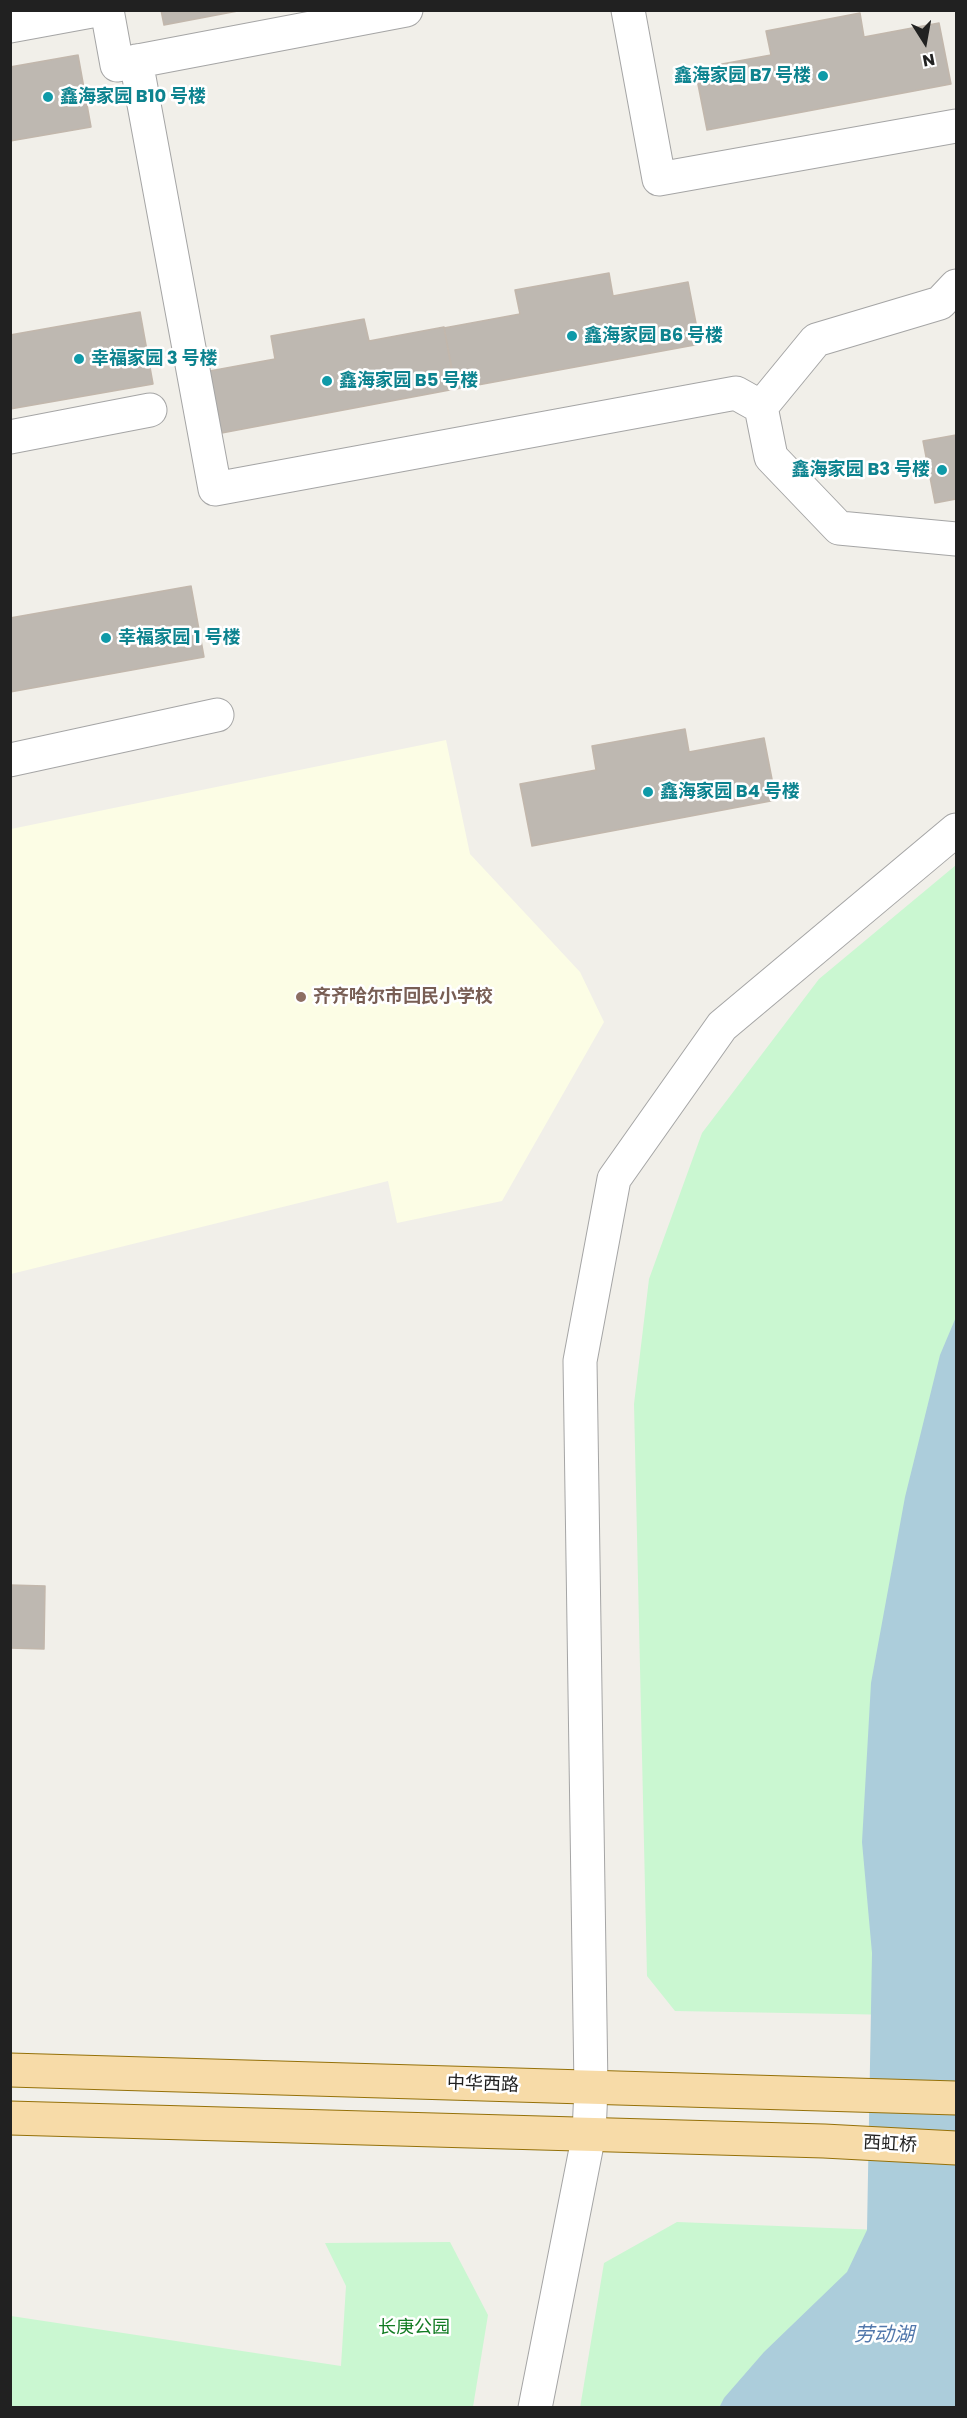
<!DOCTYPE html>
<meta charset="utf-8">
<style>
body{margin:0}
#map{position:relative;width:967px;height:2418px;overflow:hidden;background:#f1efe9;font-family:Poppins,sans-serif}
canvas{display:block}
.frame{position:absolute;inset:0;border:12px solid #212121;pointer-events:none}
.north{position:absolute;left:895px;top:12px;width:60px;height:60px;-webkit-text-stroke:4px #fff;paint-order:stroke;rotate:169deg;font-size:16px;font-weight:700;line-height:24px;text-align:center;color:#212121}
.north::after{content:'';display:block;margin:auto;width:21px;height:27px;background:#212121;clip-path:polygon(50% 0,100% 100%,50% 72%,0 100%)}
</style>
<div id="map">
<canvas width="967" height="2418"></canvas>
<div class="frame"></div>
<div class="north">N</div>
</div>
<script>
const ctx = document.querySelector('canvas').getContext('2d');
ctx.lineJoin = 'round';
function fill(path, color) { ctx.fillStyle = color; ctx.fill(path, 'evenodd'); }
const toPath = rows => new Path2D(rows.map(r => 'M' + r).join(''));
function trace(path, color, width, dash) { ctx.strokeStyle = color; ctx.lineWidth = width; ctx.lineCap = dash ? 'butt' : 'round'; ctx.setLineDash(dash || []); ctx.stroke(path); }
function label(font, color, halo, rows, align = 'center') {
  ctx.font = font + ' Poppins,"Noto Sans SC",sans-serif'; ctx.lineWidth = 5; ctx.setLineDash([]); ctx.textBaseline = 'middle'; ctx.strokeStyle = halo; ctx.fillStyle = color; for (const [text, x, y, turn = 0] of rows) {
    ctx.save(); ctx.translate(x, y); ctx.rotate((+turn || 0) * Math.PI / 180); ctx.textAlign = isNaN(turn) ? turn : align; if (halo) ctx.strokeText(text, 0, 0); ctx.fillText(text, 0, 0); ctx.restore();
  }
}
const education = toPath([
 [446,740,470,854,580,972,604,1022,502,1201,397,1223,388,1181,11,1274,11,829]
]);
const park = toPath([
 [956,865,956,2016,675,2011,647,1976,634,1404,649,1279,702,1133,819,979],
 [677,2222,956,2233,956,2407,580,2408,604,2263],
 [450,2242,488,2315,473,2407,11,2407,11,2316,341,2366,346,2286,325,2243]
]);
const water = toPath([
 [956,1317,956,2407,719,2408,724,2398,764,2352,847,2272,867,2230,872,1953,862,1842,871,1683,905,1497,940,1355]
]);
const building = toPath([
 [161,10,243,10,164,25,161,10],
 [860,13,864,37,939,23,951,84,707,130,695,69,771,55,766,31,860,13],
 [78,55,91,127,10,141,10,67,78,55],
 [609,273,613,296,688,282,700,344,456,389,444,328,520,314,515,290,609,273],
 [140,312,153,384,10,409,10,335,140,312],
 [364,319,369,341,444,327,455,389,211,435,199,373,275,359,271,336,364,319],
 [956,435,956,499,935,503,923,441,956,435],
 [191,586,204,657,10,692,10,618,191,586],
 [685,729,689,752,764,738,776,800,532,846,520,784,596,770,592,746,685,729],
 [10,1585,45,1586,44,1649,10,1648,10,1585]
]);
const minor = toPath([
 [107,10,117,65,406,10],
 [628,10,659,179,956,126],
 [10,26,97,10],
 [136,61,215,489,736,393,761,407,816,340,940,303,956,286],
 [761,407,771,457,839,528,956,539],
 [10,437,150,410],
 [10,760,217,715]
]);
const tertiary = toPath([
 [535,2408,589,2134,591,2088,580,1361,614,1179,722,1026,956,830]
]);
const primary = toPath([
 [10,2070,956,2098],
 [10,2118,824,2141,956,2148]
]);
const markers = [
 [823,76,6,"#0f9aa8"],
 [48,97,6,"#0f9aa8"],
 [572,336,6,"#0f9aa8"],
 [79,359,6,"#0f9aa8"],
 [327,381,6,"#0f9aa8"],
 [942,470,6,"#0f9aa8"],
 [106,638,6,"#0f9aa8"],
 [648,792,6,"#0f9aa8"],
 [301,997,6,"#8d6e63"]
];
const cultureNames = [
 ["鑫海家园 B7 号楼",811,76,"right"],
 ["鑫海家园 B10 号楼",60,97],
 ["鑫海家园 B6 号楼",584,336],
 ["幸福家园 3 号楼",91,359],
 ["鑫海家园 B5 号楼",339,381],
 ["鑫海家园 B3 号楼",930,470,"right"],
 ["幸福家园 1 号楼",118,638],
 ["鑫海家园 B4 号楼",660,792]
];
const educationNames = [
 ["齐齐哈尔市回民小学校",313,997]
];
const streetNames = [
 ["中华西路",483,2085,2],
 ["西虹桥",890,2145,3]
];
const parkNames = [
 ["长庚公园",414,2328]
];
const waterNames = [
 ["劳动湖",884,2336]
];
fill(education, '#fcfde5');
fill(park, '#caf7d1');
fill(water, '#accddb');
fill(building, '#beb8b1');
trace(building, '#c2b7ac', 1.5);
trace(minor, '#a5a5a5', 35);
trace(tertiary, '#a5a5a5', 35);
trace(primary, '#957109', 35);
trace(minor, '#fff', 33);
trace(tertiary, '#fff', 33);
trace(primary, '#f7dba8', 33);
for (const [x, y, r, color] of markers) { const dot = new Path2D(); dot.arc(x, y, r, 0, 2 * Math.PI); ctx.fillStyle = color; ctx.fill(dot); trace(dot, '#fff', 2); }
label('bold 18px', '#0d838f', '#fff', cultureNames, 'left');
label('bold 18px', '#785e54', '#fff', educationNames, 'left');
label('18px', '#212121', '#fff', streetNames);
label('18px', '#137c24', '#fff', parkNames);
label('italic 20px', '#5278ac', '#fff', waterNames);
</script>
